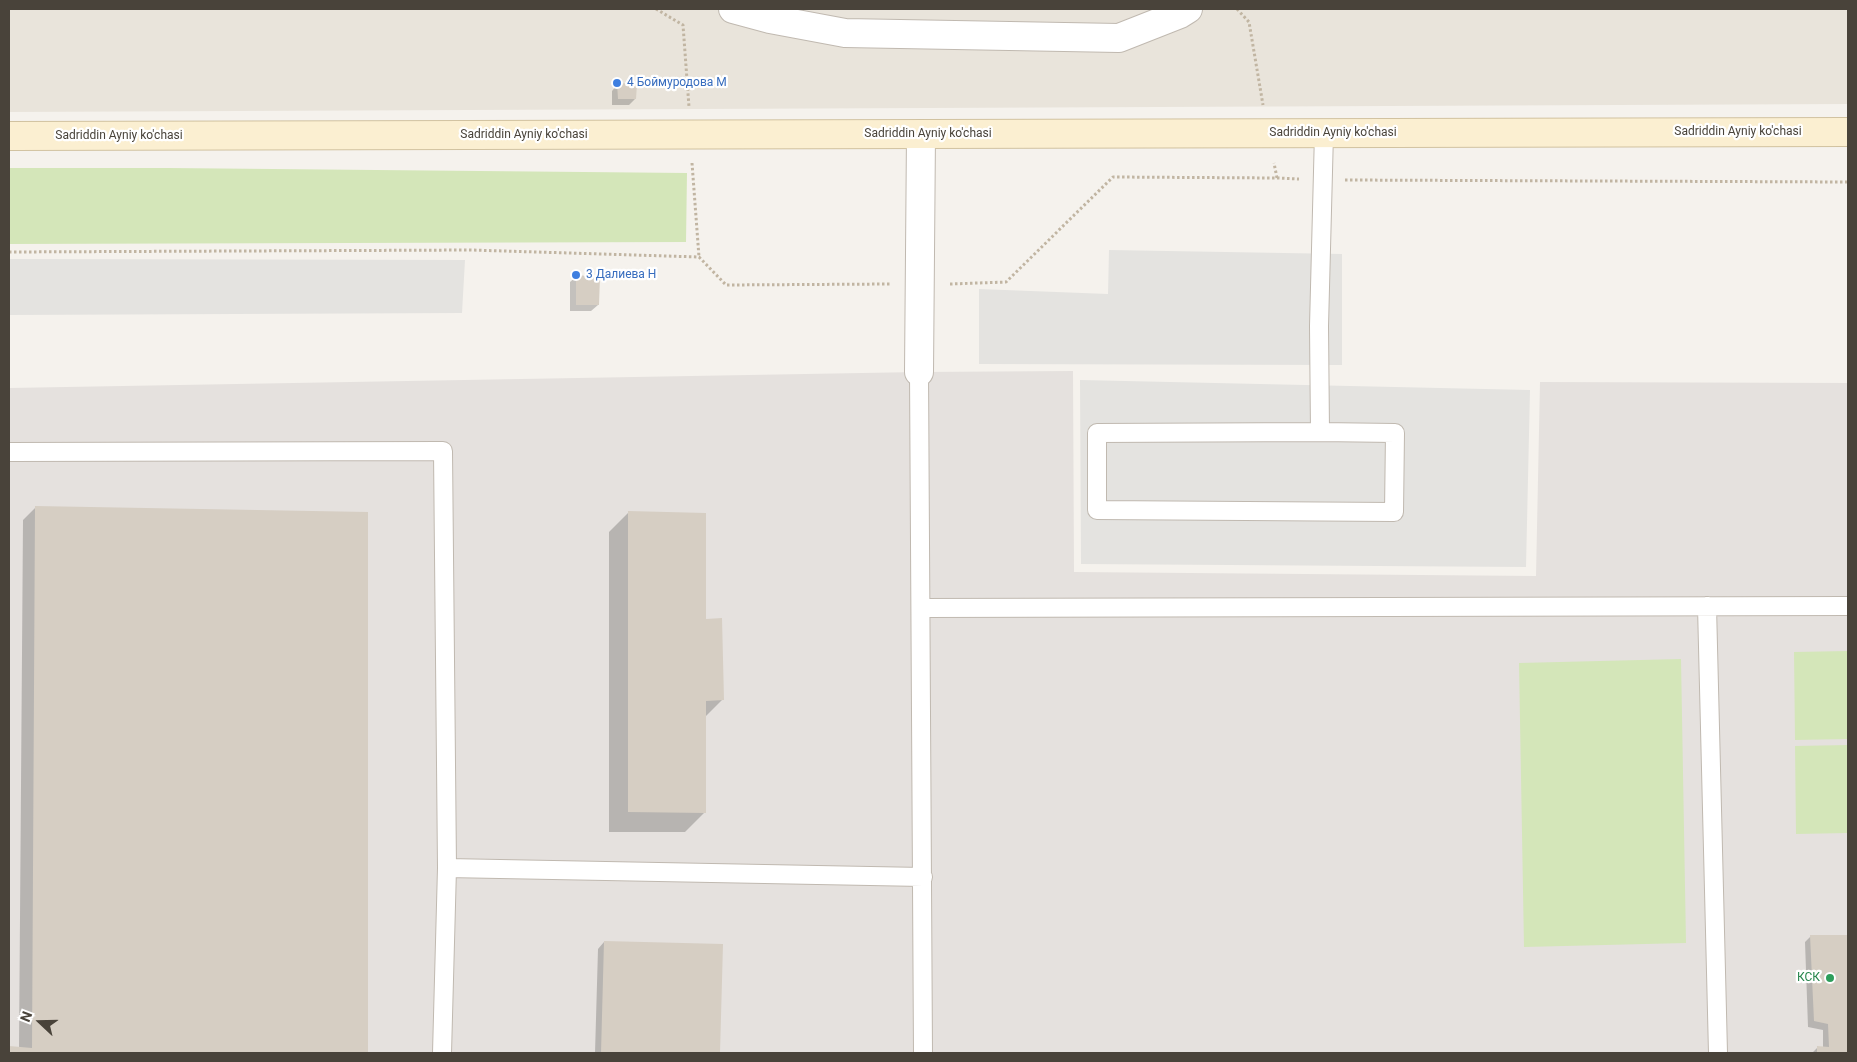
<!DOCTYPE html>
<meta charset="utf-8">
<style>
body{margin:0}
#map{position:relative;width:1857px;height:1062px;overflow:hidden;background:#f5f2ed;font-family:Roboto,sans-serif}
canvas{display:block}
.frame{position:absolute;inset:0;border:10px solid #49433a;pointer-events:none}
.north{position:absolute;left:15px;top:997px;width:50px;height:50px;-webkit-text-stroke:4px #fff;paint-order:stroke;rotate:291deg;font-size:14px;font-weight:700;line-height:20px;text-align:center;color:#49433a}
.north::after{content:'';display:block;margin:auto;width:18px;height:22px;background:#49433a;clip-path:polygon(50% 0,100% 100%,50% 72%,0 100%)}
</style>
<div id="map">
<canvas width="1857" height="1062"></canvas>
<div class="frame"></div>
<div class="north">N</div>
</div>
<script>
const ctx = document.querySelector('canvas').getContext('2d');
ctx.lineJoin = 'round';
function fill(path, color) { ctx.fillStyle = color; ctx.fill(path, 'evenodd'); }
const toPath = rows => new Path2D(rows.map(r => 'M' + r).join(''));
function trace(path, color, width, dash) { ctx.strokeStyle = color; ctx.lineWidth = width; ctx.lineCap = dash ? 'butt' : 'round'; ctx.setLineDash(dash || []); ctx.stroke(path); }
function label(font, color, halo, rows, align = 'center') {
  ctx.font = font + ' Roboto,sans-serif'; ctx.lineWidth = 4.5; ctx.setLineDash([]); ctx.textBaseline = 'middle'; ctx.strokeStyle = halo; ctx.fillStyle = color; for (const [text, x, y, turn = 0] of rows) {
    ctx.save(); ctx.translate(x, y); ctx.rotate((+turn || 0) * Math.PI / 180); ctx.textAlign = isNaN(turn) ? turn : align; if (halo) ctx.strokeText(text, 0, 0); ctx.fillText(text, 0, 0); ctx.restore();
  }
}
const residential = toPath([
 [9,9,1848,9,1848,104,9,112]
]);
const industrial = toPath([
 [1073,371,1074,572,1536,576,1540,382,1848,383,1848,1053,9,1053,9,388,919,372]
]);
const green = toPath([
 [169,168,687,173,686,242,9,244,9,168],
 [1848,651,1848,739,1795,740,1794,652],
 [1681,659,1686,943,1524,947,1519,663],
 [1848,745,1848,833,1796,834,1795,746]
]);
const parking = toPath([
 [1109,250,1342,254,1342,365,979,364,979,289,1108,294],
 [9,259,465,260,462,313,9,315],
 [1080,380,1530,390,1526,567,1081,564]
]);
const shadow = toPath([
 [618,84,635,99,629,105,612,105,612,91],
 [577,276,598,305,591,311,570,311,570,282],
 [36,507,367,513,367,1053,9,1053,9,1047,19,1048,23,520],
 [629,512,723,699,705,717,705,812,685,832,609,832,609,532],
 [1811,936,1848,936,1848,1053,1812,1053,1818,1047,1823,1048,1823,1030,1808,1027,1805,942],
 [604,942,721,945,718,1053,595,1053,598,949]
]);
const building = toPath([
 [617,83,637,84,636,99,618,99],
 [576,275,600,277,599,305,576,305],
 [35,506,368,512,368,1053,9,1053,9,1046,32,1048],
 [628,511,706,513,706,619,722,618,724,700,706,701,706,813,628,812],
 [1810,935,1848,935,1848,1053,1817,1053,1817,1046,1829,1047,1828,1024,1814,1021],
 [604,941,723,944,720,1053,601,1053]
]);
const path = toPath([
 [656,9,683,25,689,107],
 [1237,9,1249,22,1263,105],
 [692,163,699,257],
 [1277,178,1299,179],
 [1345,180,1848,182],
 [9,252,471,250,699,257,726,285,891,284],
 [950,284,1006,282,1113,177,1277,178,1274,163]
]);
const lane = toPath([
 [919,372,923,1053],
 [1320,432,1395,433,1394,512,1097,510,1097,433,1320,432,1319,326,1324,133],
 [9,452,443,451,447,868,442,1053],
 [1707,606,1718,1053],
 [922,608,1848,606],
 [447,868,923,877]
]);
const street = toPath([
 [733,9,770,19,845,33,1119,38,1180,14,1188,9],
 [919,372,921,134]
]);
const secondary = toPath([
 [9,136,1848,132]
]);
const markers = [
 [617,83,5,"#3f7fe0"],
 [576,275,5,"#3f7fe0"],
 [1830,978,5,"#2e9e5b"]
];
const shopNames = [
 ["4 Боймуродова М",627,83],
 ["3 Далиева Н",586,275]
];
const streetNames = [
 ["Sadriddin Ayniy ko'chasi",1738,132],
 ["Sadriddin Ayniy ko'chasi",1333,133],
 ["Sadriddin Ayniy ko'chasi",928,134],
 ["Sadriddin Ayniy ko'chasi",524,135],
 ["Sadriddin Ayniy ko'chasi",119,136]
];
const leisureNames = [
 ["КСК",1820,978]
];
fill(residential, '#e9e4db');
fill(industrial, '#e5e1de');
fill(green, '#d4e6b9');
fill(parking, '#e4e3e0');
fill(shadow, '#0003');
fill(building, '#d6cec3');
trace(lane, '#c0b9b0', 20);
trace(street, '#c0b9b0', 30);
trace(secondary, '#d1c2a0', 30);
trace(path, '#c1b5a2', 3, [2.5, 2.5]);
trace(lane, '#fff', 18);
trace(street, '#fff', 28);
trace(secondary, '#fbefd1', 28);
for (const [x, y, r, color] of markers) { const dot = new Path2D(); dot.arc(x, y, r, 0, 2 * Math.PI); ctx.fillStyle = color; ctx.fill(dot); trace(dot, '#fff', 2); }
label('12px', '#366cbe', '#fff', shopNames, 'left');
label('12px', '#49433a', '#fff', streetNames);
label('12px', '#27864d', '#fff', leisureNames, 'right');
</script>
